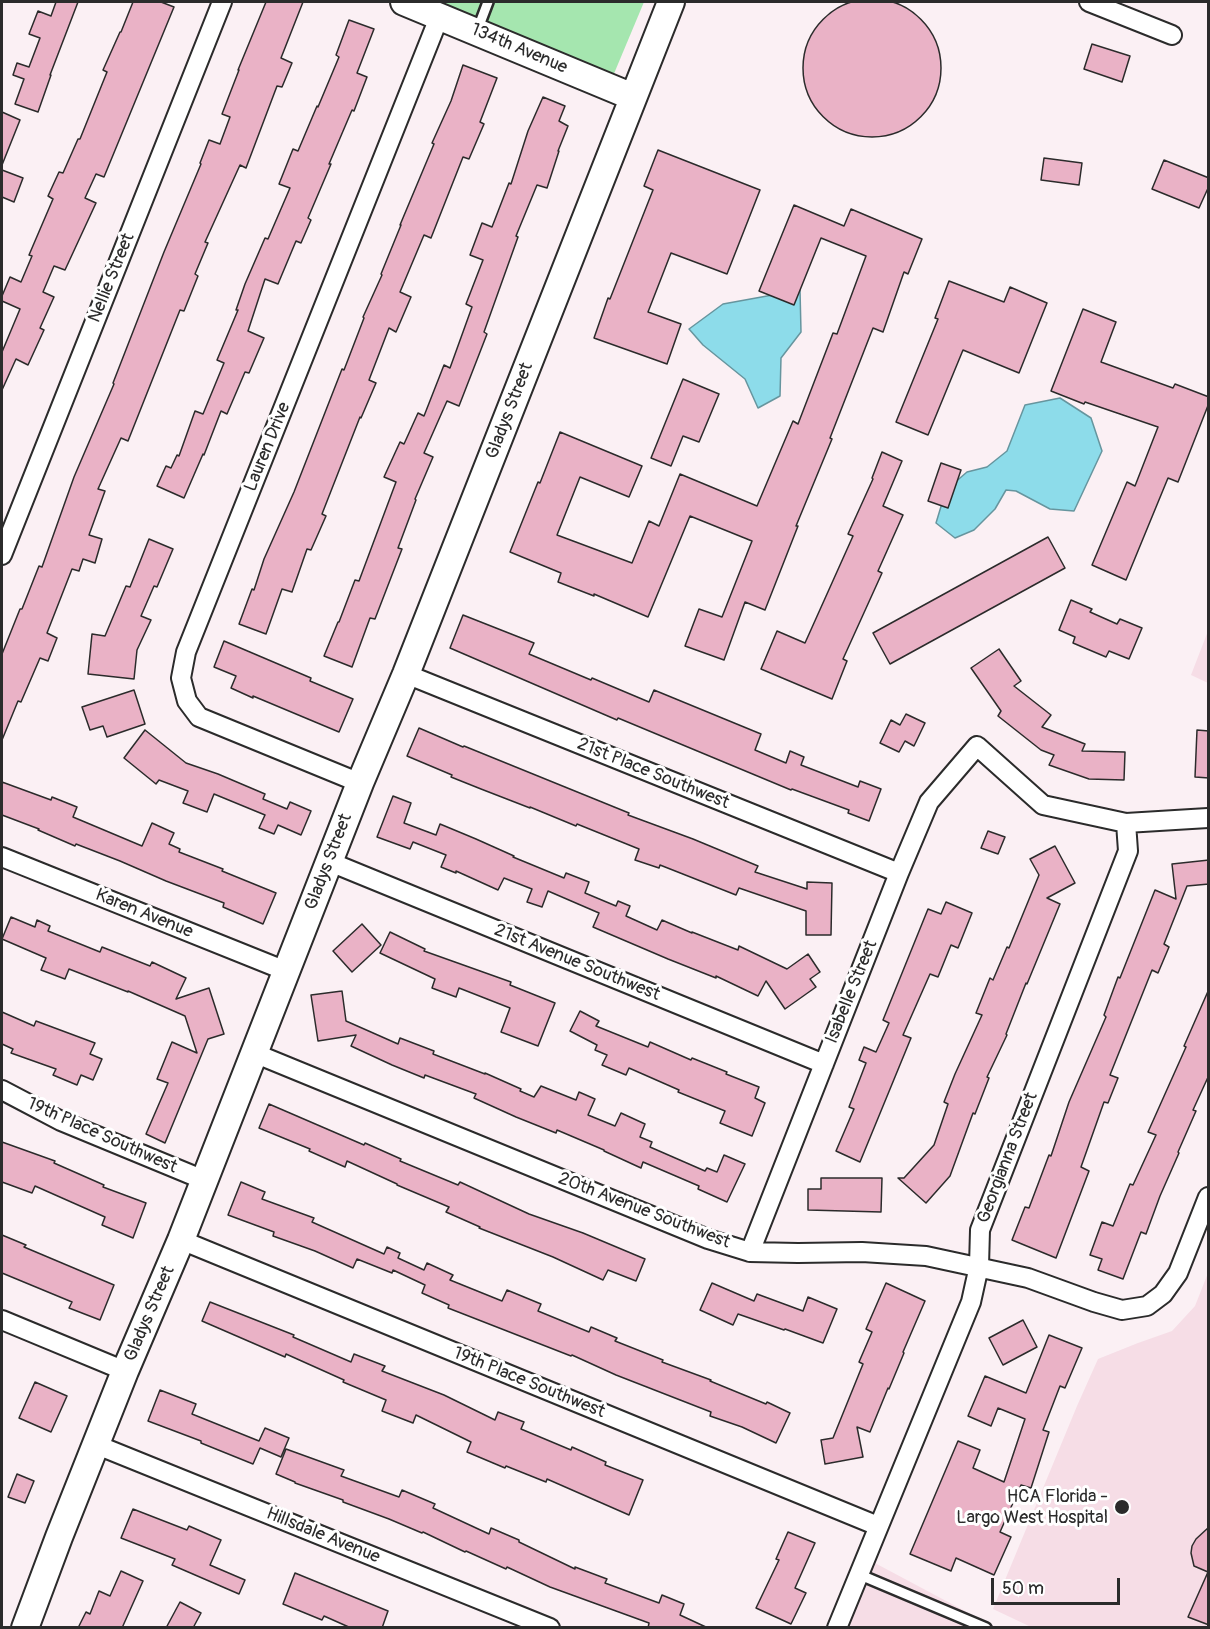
<!DOCTYPE html>
<style>
body{margin:0}
#map{position:relative;width:1210px;height:1629px;overflow:hidden;background:#fbf0f4;font-family:Pangolin,sans-serif}
canvas{display:block}
.frame{position:absolute;inset:0;border:3px solid #2b2b2b;pointer-events:none}
.scale{position:absolute;left:991px;top:1578px;width:129px;height:27px;box-sizing:border-box;border:3px solid #2b2b2b;border-top:0;padding-left:8px;font-size:18px;line-height:21px;white-space:nowrap;color:#2b2b2b;-webkit-text-stroke:4px #fff;paint-order:stroke}
</style>
<div id="map">
<canvas width="1210" height="1629"></canvas>
<div class="frame"></div>
<div class="scale">50 m</div>
</div>
<script>
const ctx = document.querySelector('canvas').getContext('2d');
ctx.lineJoin = 'round';
function fill(path, color) { ctx.fillStyle = color; ctx.fill(path, 'evenodd'); }
const toPath = rows => new Path2D(rows.map(r => 'M' + r).join(''));
function trace(path, color, width, dash) { ctx.strokeStyle = color; ctx.lineWidth = width; ctx.lineCap = dash ? 'butt' : 'round'; ctx.setLineDash(dash || []); ctx.stroke(path); }
function label(font, color, halo, rows, align = 'center') {
  ctx.font = font + ' Pangolin,sans-serif'; ctx.lineWidth = 6; ctx.setLineDash([]); ctx.textBaseline = 'middle'; ctx.strokeStyle = halo; ctx.fillStyle = color; for (const [text, x, y, turn = 0] of rows) {
    ctx.save(); ctx.translate(x, y); ctx.rotate((+turn || 0) * Math.PI / 180); ctx.textAlign = isNaN(turn) ? turn : align; if (halo) ctx.strokeText(text, 0, 0); ctx.fillText(text, 0, 0); ctx.restore();
  }
}
const built = toPath([
 [1208,631,1208,683,1191,675],
 [1208,1273,1208,1627,1031,1627,993,1609,1077,1406,1098,1359,1138,1343,1172,1331,1195,1306],
 [873,1562,995,1627,846,1628]
]);
const green = toPath([
 [431,2,644,2,613,76]
]);
const water = toPath([
 [800,290,801,332,781,358,780,396,758,408,745,379,703,345,689,329,723,304,800,290],
 [1060,398,1091,418,1102,451,1074,511,1050,509,1016,491,1006,490,995,509,974,530,955,538,936,523,946,490,967,472,987,467,1007,451,1025,405,1060,398]
]);
const building = toPath([
 '803 68a69 69 0 1 1 138 0a69 69 0 1 1-138 0Z',
 [56,2,78,2,50,75,51,75,38,112,15,104,24,79,13,75,17,63,29,67,40,38,29,34,38,11,51,16,56,2],
 [133,2,161,2,174,7,104,177,96,174,85,198,96,203,65,270,54,266,43,292,54,297,40,328,44,330,28,365,16,359,2,390,2,352,20,309,2,301,2,296,10,277,21,282,32,256,29,255,53,199,48,196,59,172,63,173,78,139,80,139,107,72,103,70,120,32,121,32,133,2],
 [266,2,303,2,281,58,292,63,282,87,277,86,246,168,240,165,205,242,208,243,195,274,198,276,184,311,180,310,128,441,121,438,98,489,105,491,89,535,102,539,95,563,83,559,79,571,72,569,47,633,57,638,48,661,40,658,21,702,18,701,2,740,2,654,20,609,22,609,39,566,42,567,74,477,114,384,113,383,164,252,201,164,200,163,209,140,220,144,230,117,222,114,239,70,238,70,266,2],
 [349,20,374,29,357,73,367,77,354,111,352,110,329,164,331,164,308,218,311,220,301,243,296,241,278,284,265,279,248,331,264,338,249,373,245,372,227,414,221,411,204,455,203,454,184,498,157,486,166,466,171,468,177,455,179,456,195,411,203,414,224,363,217,360,238,310,236,310,245,284,265,238,268,239,290,188,279,184,293,149,298,151,317,106,318,107,339,57,336,55,349,20],
 [1092,44,1130,56,1122,82,1084,69,1092,44],
 [463,65,497,78,480,122,484,124,469,159,463,157,431,238,424,235,400,292,411,297,396,332,389,328,369,380,376,383,361,418,360,417,322,514,326,516,311,550,307,549,292,592,282,589,266,634,239,624,252,589,254,590,264,559,294,492,342,369,344,370,364,318,363,317,382,275,381,274,401,225,400,225,434,144,432,143,451,101,463,65],
 [543,97,565,106,559,121,568,126,558,151,559,151,547,188,537,185,516,236,518,237,484,332,487,334,459,406,447,401,424,453,433,457,415,499,416,500,398,548,402,549,375,619,370,618,352,667,324,656,338,622,339,622,355,580,359,581,396,482,384,477,400,442,404,444,418,413,424,416,444,365,450,368,472,307,466,304,483,260,470,255,482,223,492,227,509,183,511,184,528,131,543,97],
 [2,112,20,120,2,165,2,112],
 [658,150,760,190,727,274,671,253,648,312,681,324,667,364,594,338,608,298,610,299,653,190,644,186,658,150],
 [1044,158,1082,163,1079,185,1041,180,1044,158],
 [1164,160,1209,178,1209,186,1199,208,1152,189,1164,160],
 [2,170,23,178,14,202,2,197,2,170],
 [794,205,844,226,851,209,922,239,908,274,904,272,883,332,873,328,830,438,832,439,796,526,798,526,765,610,745,602,724,660,685,646,699,609,722,617,752,541,690,516,648,617,594,594,594,596,558,582,561,573,510,552,538,482,540,483,560,432,642,466,629,497,580,477,557,535,632,563,649,521,659,526,680,474,757,506,793,421,798,424,833,333,837,334,866,256,821,238,794,305,759,291,794,205],
 [949,281,1004,302,1010,287,1047,303,1019,373,963,350,928,435,896,422,938,319,935,318,949,281],
 [1083,309,1116,322,1101,362,1173,388,1175,384,1209,397,1209,403,1178,482,1168,478,1126,580,1092,565,1127,482,1135,486,1158,427,1085,402,1084,404,1051,391,1083,309],
 [683,379,719,394,699,442,683,436,671,466,651,458,683,379],
 [882,452,902,461,883,506,903,515,878,571,882,573,843,659,847,661,832,699,761,669,777,631,805,643,853,536,848,534,873,479,872,478,882,452],
 [941,463,961,470,948,508,928,501,941,463],
 [1048,537,1065,568,890,664,873,633,1048,537],
 [149,539,173,549,157,587,154,586,141,616,151,620,137,650,134,679,88,674,92,634,105,636,126,586,130,587,149,539],
 [1071,600,1092,609,1090,612,1117,624,1120,619,1142,628,1129,659,1109,651,1106,657,1073,643,1075,637,1059,630,1071,600],
 [463,615,534,643,529,654,591,680,592,678,649,702,654,690,761,734,755,750,786,763,790,751,804,757,801,765,858,787,860,781,881,789,869,821,848,813,849,810,792,789,791,790,618,718,617,720,450,648,463,615],
 [224,641,311,678,310,681,353,699,339,732,253,696,253,698,231,688,236,676,214,667,224,641],
 [999,649,1021,681,1014,686,1051,715,1042,727,1085,744,1082,751,1125,752,1124,780,1089,779,1049,765,1054,755,1041,750,998,716,1001,711,971,668,999,649],
 [134,690,145,724,107,737,103,726,90,730,82,707,134,690],
 [906,714,925,723,914,746,905,741,899,752,880,743,891,720,900,725,906,714],
 [419,728,463,747,464,746,629,813,628,815,693,839,758,866,755,872,807,889,807,882,832,883,831,935,806,935,806,911,739,888,736,895,660,865,659,868,635,860,639,849,577,824,576,826,530,807,530,808,481,789,451,777,452,775,407,756,419,728],
 [145,730,186,763,218,774,265,794,263,799,287,809,290,802,311,811,301,835,278,825,274,834,259,828,265,815,214,794,207,812,183,803,188,791,159,780,156,784,124,758,145,730],
 [1197,730,1209,731,1209,778,1195,777,1197,730],
 [2,782,51,800,52,797,77,807,73,817,142,846,152,823,174,833,169,844,180,849,179,852,223,869,222,871,276,893,263,924,223,907,224,903,166,881,120,861,76,844,75,846,38,830,39,829,2,815,2,782],
 [393,796,411,803,404,823,436,835,440,824,476,839,514,856,513,857,564,878,566,873,589,882,585,893,616,906,618,901,630,906,626,916,657,930,662,920,692,933,692,932,738,950,739,946,787,969,808,954,820,972,810,979,816,987,785,1009,766,981,758,996,716,976,716,978,668,959,593,927,599,913,548,891,542,907,527,902,532,889,504,878,498,890,456,871,456,873,441,867,446,855,413,842,410,849,377,837,393,796],
 [988,831,1005,837,998,854,981,848,988,831],
 [1055,846,1075,883,1047,898,1060,904,1027,984,1026,983,1006,1034,1007,1035,987,1077,989,1078,975,1114,973,1113,950,1176,926,1203,898,1178,904,1178,934,1145,948,1104,944,1102,955,1074,982,1015,976,1013,990,978,993,980,1007,947,1009,948,1039,875,1030,859,1055,846],
 [1209,860,1209,884,1187,886,1164,944,1169,947,1158,973,1152,970,1110,1075,1118,1078,1108,1103,1104,1102,1081,1167,1089,1171,1056,1258,1012,1240,1025,1207,1029,1208,1049,1155,1051,1156,1069,1102,1106,1017,1104,1015,1118,977,1120,978,1155,890,1176,899,1172,864,1209,860],
 [946,902,972,913,958,948,951,945,938,977,930,974,903,1035,911,1038,860,1162,836,1151,854,1109,849,1107,866,1063,859,1060,864,1047,876,1052,889,1023,883,1020,928,909,941,914,946,902],
 [11,917,35,927,37,920,50,926,48,931,100,952,102,947,150,966,152,962,186,978,176,999,209,988,224,1034,208,1039,165,1143,146,1134,168,1083,157,1079,172,1042,197,1053,185,1016,128,991,128,992,69,969,65,979,41,970,46,958,2,939,11,917],
 [362,924,381,945,352,972,333,951,362,924],
 [390,932,425,949,424,951,511,982,510,985,555,1003,538,1046,501,1032,510,1008,459,988,456,997,432,988,435,979,380,953,390,932],
 [1209,989,1209,1075,1193,1110,1196,1111,1178,1152,1179,1153,1160,1196,1146,1234,1141,1232,1123,1279,1098,1270,1102,1259,1090,1255,1102,1222,1113,1226,1130,1184,1133,1185,1156,1135,1148,1132,1186,1047,1184,1046,1209,989],
 [342,991,346,1021,398,1044,400,1038,434,1051,433,1054,485,1074,485,1073,521,1089,520,1091,534,1097,541,1086,576,1100,579,1092,595,1099,588,1115,615,1126,621,1113,645,1124,640,1137,652,1142,650,1147,705,1171,707,1168,717,1172,724,1155,745,1164,727,1202,698,1189,699,1186,643,1162,641,1168,604,1151,604,1150,557,1130,556,1133,516,1117,474,1098,476,1094,425,1075,424,1078,392,1065,351,1046,356,1035,318,1041,311,995,342,991],
 [580,1011,599,1021,596,1026,648,1047,650,1042,691,1060,692,1058,727,1072,726,1074,759,1087,755,1098,765,1103,752,1136,720,1123,725,1111,678,1092,679,1090,629,1068,626,1075,602,1065,607,1055,595,1050,597,1045,570,1031,580,1011],
 [2,1012,34,1026,36,1021,95,1043,90,1054,102,1059,93,1080,81,1075,77,1085,53,1075,56,1069,11,1053,13,1049,2,1044,2,1012],
 [269,1104,364,1145,365,1143,401,1159,400,1161,458,1185,460,1182,529,1214,583,1233,645,1259,636,1281,608,1270,603,1280,553,1257,479,1228,480,1227,446,1212,449,1207,397,1185,397,1184,347,1161,345,1167,309,1151,310,1149,259,1128,269,1104],
 [2,1142,55,1161,54,1163,104,1185,103,1187,146,1203,133,1238,102,1225,105,1217,35,1186,32,1193,2,1182,2,1142],
 [821,1178,882,1178,881,1212,808,1210,808,1189,821,1189,821,1178],
 [241,1182,265,1192,262,1199,314,1218,312,1222,384,1254,387,1247,400,1253,398,1258,424,1270,427,1263,453,1275,450,1280,502,1301,507,1290,541,1304,538,1311,589,1332,591,1327,617,1338,615,1341,663,1360,662,1362,711,1380,710,1381,766,1404,767,1402,790,1413,776,1443,742,1427,710,1416,711,1412,616,1375,572,1355,571,1356,448,1308,449,1305,422,1293,425,1285,393,1270,392,1273,357,1259,353,1268,315,1251,273,1236,274,1232,228,1215,241,1182],
 [2,1235,26,1245,24,1247,114,1285,100,1320,69,1308,72,1302,2,1273,2,1235],
 [712,1283,754,1301,757,1294,803,1311,808,1297,837,1309,823,1343,785,1329,784,1330,738,1314,733,1325,700,1310,712,1283],
 [886,1283,925,1301,903,1352,904,1353,889,1389,888,1388,870,1432,857,1427,863,1457,825,1464,821,1440,833,1438,863,1364,859,1362,872,1332,866,1329,886,1283],
 [210,1302,294,1335,293,1337,351,1362,354,1354,385,1366,382,1371,444,1395,495,1420,498,1412,524,1422,521,1429,571,1450,572,1447,606,1462,605,1465,643,1480,629,1515,547,1479,546,1482,506,1466,505,1468,467,1452,471,1442,416,1415,413,1423,382,1411,386,1400,343,1382,344,1380,286,1354,285,1357,202,1321,210,1302],
 [1023,1320,1037,1347,1003,1365,989,1338,1023,1320],
 [1049,1335,1082,1348,1065,1388,1060,1386,1043,1430,1049,1432,1031,1488,1021,1485,1000,1532,1011,1537,994,1575,956,1558,951,1571,910,1554,958,1441,980,1450,973,1468,1004,1482,1025,1419,998,1408,991,1426,968,1416,985,1376,1026,1393,1049,1335],
 [35,1382,67,1396,51,1432,19,1418,35,1382],
 [160,1390,196,1404,192,1414,259,1441,265,1428,289,1438,281,1457,260,1448,253,1464,201,1443,201,1441,148,1421,160,1390],
 [286,1449,344,1470,341,1476,399,1497,402,1490,435,1504,433,1508,489,1534,491,1528,519,1540,519,1542,575,1569,575,1567,607,1579,605,1583,659,1603,662,1595,684,1604,680,1615,708,1628,648,1628,649,1623,550,1587,507,1567,506,1569,466,1551,465,1552,423,1532,422,1533,389,1519,343,1502,343,1500,295,1483,295,1482,276,1474,286,1449],
 [17,1474,34,1481,25,1503,8,1497,17,1474],
 [133,1509,187,1530,189,1526,221,1540,210,1565,245,1580,239,1594,172,1565,175,1559,121,1538,133,1509],
 [1209,1527,1209,1625,1188,1617,1208,1572,1194,1566,1191,1553,1192,1546,1196,1539,1209,1527],
 [788,1532,815,1543,795,1588,806,1593,791,1624,756,1608,779,1560,776,1559,788,1532],
 [121,1571,143,1581,122,1628,78,1628,86,1612,90,1614,99,1591,110,1596,121,1571],
 [295,1573,388,1611,382,1628,351,1628,324,1616,322,1620,283,1604,295,1573],
 [180,1602,201,1613,193,1628,166,1628,180,1602]
]);
const lane = toPath([
 [477,31,488,2],
 [858,1574,986,1628]
]);
const street = toPath([
 [1089,2,1172,35],
 [2,555,222,2],
 [406,674,899,873],
 [360,783,199,717,187,701,181,678,186,652,440,15],
 [2,857,286,971],
 [330,862,824,1064],
 [254,1053,708,1239,750,1252,798,1253,862,1252,926,1256,1028,1278,1094,1302,1122,1310,1147,1306,1163,1294,1178,1273,1208,1197],
 [2,1090,61,1121,204,1180],
 [181,1240,878,1526],
 [750,1252,899,873,929,802,977,746,1043,805,1126,823,1208,818],
 [2,1320,125,1371],
 [97,1445,550,1628],
 [837,1628,971,1302,979,1266,980,1230,1128,851,1126,823]
]);
const secondary = toPath([
 [404,2,633,97],
 [25,1628,59,1537,125,1371,181,1240,360,783,406,674,671,2]
]);
const markers = [
 [1122,1507,8,"#2b2b2b"]
];
const streetNames = [
 ["134th Avenue",519,49,23],
 ["Nellie Street",112,278,-68],
 ["Gladys Street",510,411,-69],
 ["Lauren Drive",268,447,-68],
 ["21st Place Southwest",653,774,22],
 ["Gladys Street",329,862,-69],
 ["Karen Avenue",144,914,22],
 ["21st Avenue Southwest",577,963,22],
 ["Isabelle Street",852,992,-68],
 ["19th Place Southwest",102,1136,24],
 ["Georgianna Street",1008,1158,-69],
 ["20th Avenue Southwest",644,1211,21],
 ["Gladys Street",150,1314,-67],
 ["19th Place Southwest",529,1383,22],
 ["Hillsdale Avenue",323,1536,22]
];
const poiNames = [
 ["HCA Florida -",1108,1497],
 ["Largo West Hospital",1108,1518]
];
fill(built, '#f6dde6');
fill(green, '#a5e6af');
fill(water, '#8ddcea');
trace(water, '#66959e', 1.5);
fill(building, '#eab2c6');
trace(building, '#2b2b2b', 1.5);
trace(lane, '#2b2b2b', 14);
trace(street, '#2b2b2b', 22);
trace(secondary, '#2b2b2b', 30);
trace(lane, '#fff', 9);
trace(street, '#fff', 18);
trace(secondary, '#fff', 26);
for (const [x, y, r, color] of markers) { const dot = new Path2D(); dot.arc(x, y, r, 0, 2 * Math.PI); ctx.fillStyle = color; ctx.fill(dot); trace(dot, '#fff', 2); }
label('18px', '#2b2b2b', '#fff', streetNames);
label('18px', '#2b2b2b', '#fff', poiNames, 'right');
</script>
